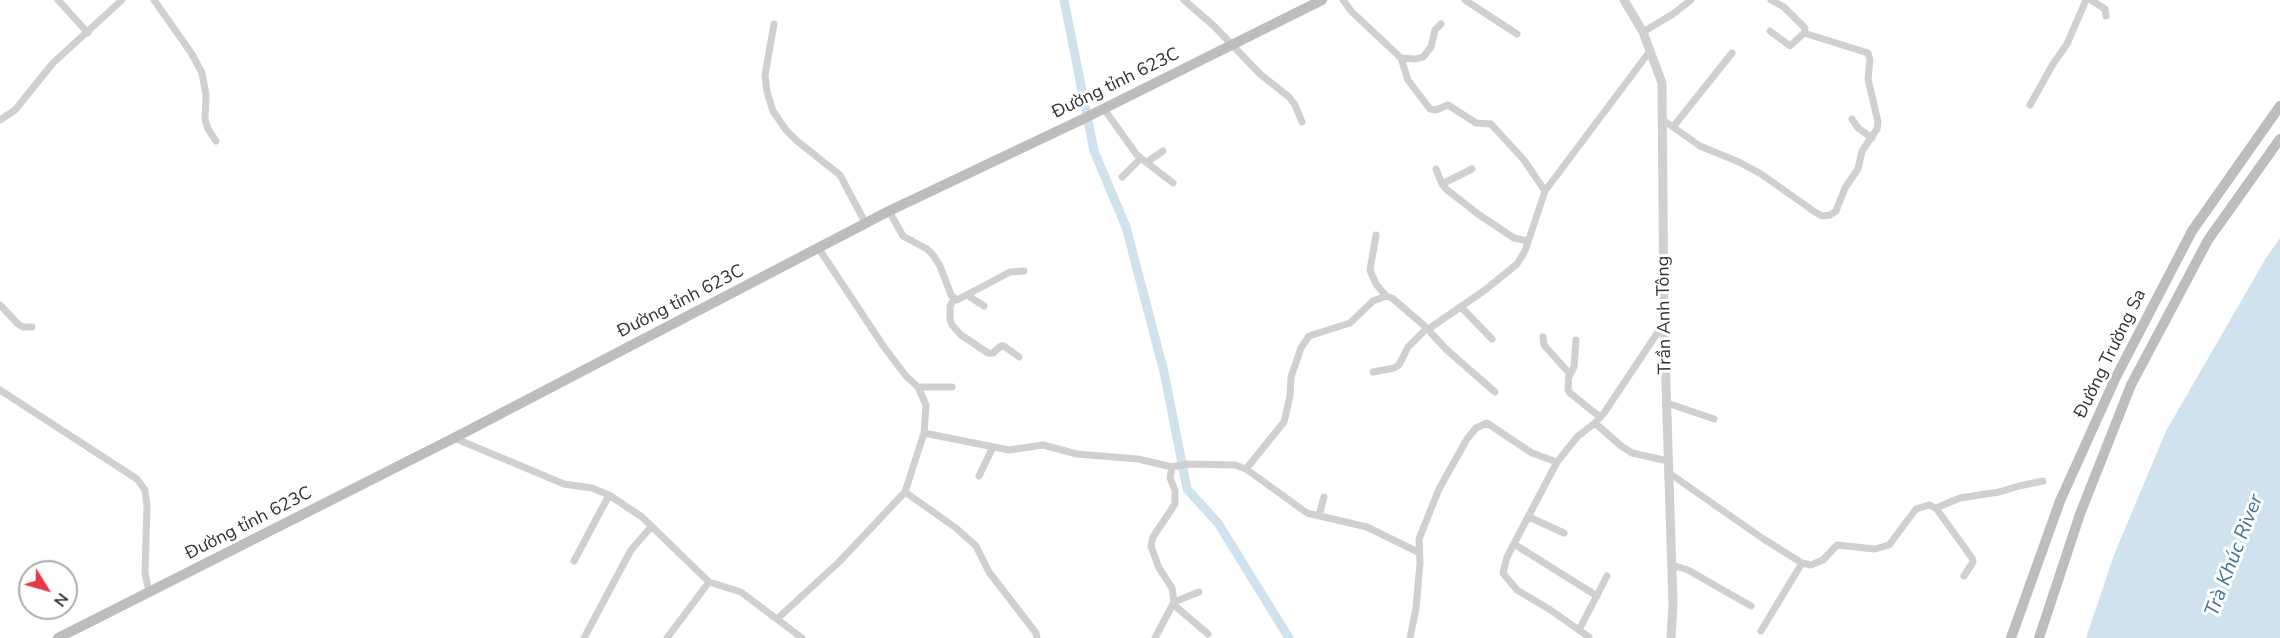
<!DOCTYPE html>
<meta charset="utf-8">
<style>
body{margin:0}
#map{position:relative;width:2280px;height:638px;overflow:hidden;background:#fff;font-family:"Nunito Sans",sans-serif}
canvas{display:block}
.north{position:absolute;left:18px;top:560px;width:60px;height:60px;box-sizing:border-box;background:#fff;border:2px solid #adadad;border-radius:50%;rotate:127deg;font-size:16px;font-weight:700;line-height:24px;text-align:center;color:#333}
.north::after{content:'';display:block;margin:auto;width:21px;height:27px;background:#e63946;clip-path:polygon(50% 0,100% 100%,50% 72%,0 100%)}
</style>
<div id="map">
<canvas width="2280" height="638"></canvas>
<div class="north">N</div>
</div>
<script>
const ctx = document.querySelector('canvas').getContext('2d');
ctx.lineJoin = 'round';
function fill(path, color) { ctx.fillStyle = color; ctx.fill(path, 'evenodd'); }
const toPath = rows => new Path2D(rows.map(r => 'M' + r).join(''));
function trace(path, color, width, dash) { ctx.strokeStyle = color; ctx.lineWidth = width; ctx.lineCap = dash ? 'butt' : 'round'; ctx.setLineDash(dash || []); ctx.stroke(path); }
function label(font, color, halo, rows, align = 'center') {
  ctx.font = font + ' "Nunito Sans",sans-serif'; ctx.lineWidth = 6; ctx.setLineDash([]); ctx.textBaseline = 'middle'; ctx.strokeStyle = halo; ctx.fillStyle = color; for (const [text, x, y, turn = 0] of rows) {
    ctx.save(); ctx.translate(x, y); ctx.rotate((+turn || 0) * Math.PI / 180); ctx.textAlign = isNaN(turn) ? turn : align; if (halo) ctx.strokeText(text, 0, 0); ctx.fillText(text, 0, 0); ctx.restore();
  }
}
const water = toPath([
 [2280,238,2280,638,2086,638,2114,555,2166,431,2266,258]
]);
const canal = toPath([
 [1064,0,1094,151,1126,227,1164,372,1187,489,1218,523,1289,638]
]);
const minor = toPath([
 [58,0,88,33],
 [154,0,192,54,202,73,206,95,205,119,208,129,216,141],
 [1184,0,1214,26,1260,74,1289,97,1295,105,1302,122],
 [1343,0,1351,11,1401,58,1408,80,1430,109,1436,110,1448,105,1476,123,1491,124,1524,160,1545,191],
 [1465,0,1517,34],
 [2091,0,2105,9,2106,16],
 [774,24,765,75,767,92,773,111,786,130,797,141,840,175,866,224],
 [1770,31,1790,46,1804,33,1805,28,1784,7,1771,0],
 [1643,32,1673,14,1691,0],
 [1401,58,1416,59,1423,57,1431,47,1435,30,1441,24],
 [2030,105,2053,64,2067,44,2086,0],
 [1104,109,1137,155,1173,183],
 [1852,119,1858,128,1872,138],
 [0,120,15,110,53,63,122,0],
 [1663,120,1700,146,1739,162,1761,174,1815,212,1822,216,1830,215,1836,211,1845,188,1858,169,1862,151,1877,129,1878,122,1868,79,1870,60,1868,53,1804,33],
 [1673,127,1732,53],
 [1147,162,1163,151],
 [1436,169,1442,184,1446,189,1478,214,1514,238,1528,241],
 [1122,177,1141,158],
 [1442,184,1472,169],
 [889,211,903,236,927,249,933,255,940,266,951,295,957,300,1010,272,1024,271],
 [1376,235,1370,270,1376,284,1386,296],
 [967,295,984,306],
 [954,299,950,306,950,319,952,325,961,335,988,353,993,353,1001,346,1004,346,1019,357],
 [0,305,18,324,23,327,32,327],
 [1461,307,1492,339],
 [1430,328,1431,333,1447,350,1495,392],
 [1543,337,1544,345,1569,373,1568,390,1570,393,1600,417],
 [1373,372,1394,368,1399,365,1408,347,1427,328],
 [1569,377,1574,367,1576,340],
 [918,387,952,387],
 [0,390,137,479,145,490,147,506,145,573,149,592],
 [1667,403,1714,419],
 [1595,423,1620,445,1632,453,1668,461],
 [924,433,1009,450,1043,445,1077,454,1138,459,1172,467,1186,464,1235,465,1246,469,1307,513,1367,527,1418,552],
 [454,438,564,484,592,488,609,495,642,517,709,582,741,592,802,638],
 [1557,462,1507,557,1503,573,1517,590,1549,609,1589,637],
 [1246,469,1284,422,1290,396,1291,377,1301,348,1309,336,1350,323,1373,301,1386,296,1392,298,1427,328,1430,328,1485,290,1517,264,1525,251,1545,191,1650,51],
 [1669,473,1762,538,1802,563,1811,565,1823,560,1837,545,1875,549,1889,545,1916,509,1929,505,1936,508,1972,558,1973,562,1964,576],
 [979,476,993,447],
 [905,492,956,528,976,546,989,572,1036,633,1037,638],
 [1936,508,1960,498,1999,492,2019,486,2043,481],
 [1319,516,1324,497],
 [1529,517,1564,533],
 [1514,544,1597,596],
 [574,561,609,495],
 [1672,565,1688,570,1751,606],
 [1174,602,1199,592],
 [1174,605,1208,634],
 [777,619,839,562,905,492,924,433,926,405,918,387,906,376,884,347,819,249],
 [1579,630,1607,576],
 [1761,631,1802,563],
 [584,638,631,550,651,527],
 [667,638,709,582],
 [1155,638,1174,602,1172,588,1159,568,1151,546,1153,537,1175,504,1175,490,1170,478,1172,467],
 [1410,638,1416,608,1420,563,1419,539,1439,489,1467,439,1476,428,1487,423,1532,453,1557,462,1578,436,1595,423,1604,413,1664,323]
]);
const tertiary = toPath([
 [1624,0,1643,32,1662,83,1664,323,1673,604,1671,638]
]);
const secondary = toPath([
 [58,638,454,438,889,211,1083,119,1322,0],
 [2011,638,2060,501,2116,377,2192,231,2280,106],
 [2039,638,2080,514,2131,385,2208,240,2280,139]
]);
const streetNames = [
 ["Đường tỉnh 623C",1116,84,-26],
 ["Đường tỉnh 623C",681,302,-27],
 ["Trần Anh Tông",1665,315,-91],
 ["Đường Trường Sa",2111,354,-64],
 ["Đường tỉnh 623C",249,524,-27]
];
const waterNames = [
 ["Trà Khúc River",2235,556,-69]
];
fill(water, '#cfe2ee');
trace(canal, '#cfe2ee', 9);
trace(minor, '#d0d0d0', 7);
trace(tertiary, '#d0d0d0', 9);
trace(secondary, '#bdbdbd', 10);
label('18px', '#333', '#fff', streetNames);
label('italic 20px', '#3f7597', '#fff', waterNames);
</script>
